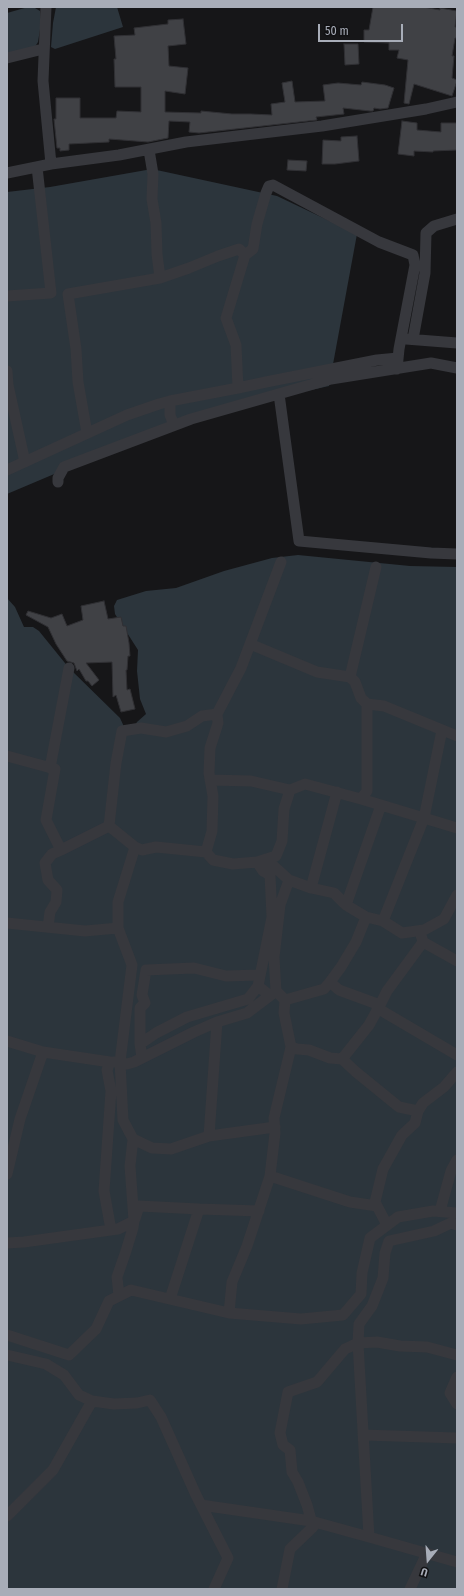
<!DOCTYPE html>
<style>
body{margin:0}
#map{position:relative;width:464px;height:1596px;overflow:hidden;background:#161618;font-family:"Fira Sans Condensed",sans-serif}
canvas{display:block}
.frame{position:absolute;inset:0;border:8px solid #a8adb8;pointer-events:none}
.north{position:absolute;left:408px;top:1540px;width:40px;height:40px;-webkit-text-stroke:3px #111113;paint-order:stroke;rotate:197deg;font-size:11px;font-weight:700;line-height:16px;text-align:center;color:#a8adb8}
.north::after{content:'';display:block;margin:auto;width:14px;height:18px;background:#a8adb8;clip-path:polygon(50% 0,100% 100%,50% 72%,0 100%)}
.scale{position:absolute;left:318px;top:24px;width:85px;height:18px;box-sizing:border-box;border:2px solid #a8adb8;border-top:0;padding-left:5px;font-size:12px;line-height:14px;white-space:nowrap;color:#a8adb8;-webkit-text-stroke:3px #111113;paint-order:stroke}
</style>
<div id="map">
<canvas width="464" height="1596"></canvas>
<div class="frame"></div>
<div class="north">U</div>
<div class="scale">50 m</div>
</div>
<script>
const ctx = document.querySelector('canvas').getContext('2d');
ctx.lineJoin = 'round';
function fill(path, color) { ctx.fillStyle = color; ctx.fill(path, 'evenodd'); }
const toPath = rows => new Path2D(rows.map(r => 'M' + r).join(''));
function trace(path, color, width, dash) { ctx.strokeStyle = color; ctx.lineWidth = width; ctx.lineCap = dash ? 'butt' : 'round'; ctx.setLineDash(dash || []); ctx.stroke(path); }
const water = toPath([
 [28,7,35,8,40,11,41,23,38,42,33,50,7,56,7,13],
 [56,7,117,7,123,27,55,49,51,47,53,23],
 [152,169,277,196,357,234,329,386,280,397,144,436,7,494,7,192,50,187],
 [298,555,410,566,457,567,457,1589,7,1589,7,598,15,607,24,627,33,627,39,631,69,668,120,718,126,731,132,730,137,722,146,714,140,699,137,671,138,650,115,614,114,606,117,600,146,591,176,588,224,571,272,558]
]);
const building = toPath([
 [373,7,423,7,440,10,440,8,457,11,455,27,457,27,457,38,455,38,452,56,454,56,452,78,457,80,457,81,452,96,414,84,409,104,404,103,408,60,397,58,399,50,389,50,389,43,364,42,364,30,369,30,373,7],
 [183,19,186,44,168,46,169,66,188,68,185,94,165,91,165,112,201,113,201,111,232,114,251,114,272,115,271,104,285,102,282,83,292,81,295,102,325,101,323,85,338,83,361,85,362,82,385,85,394,88,388,108,380,109,374,108,373,111,370,111,343,108,344,114,316,117,317,120,199,133,189,132,190,122,169,121,168,138,148,142,109,139,109,142,69,144,69,150,60,151,60,148,57,148,54,119,56,119,56,98,80,98,80,118,116,118,117,111,141,112,141,87,115,87,114,59,116,59,114,36,135,35,134,28,168,24,168,20,183,19],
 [344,44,358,44,359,64,345,65,344,44],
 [402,121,417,123,417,130,441,132,441,123,457,123,457,150,433,151,433,152,414,151,414,156,398,154,402,121],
 [357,136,359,161,335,164,322,164,323,140,341,141,341,137,357,136],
 [288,160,307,161,306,171,287,170,288,160],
 [104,601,108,619,121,617,123,626,126,626,129,643,130,656,128,656,127,670,126,670,127,690,130,689,135,709,121,712,116,695,113,697,112,662,86,663,99,680,92,686,88,681,86,681,79,669,77,671,74,663,67,661,56,644,48,627,26,615,28,611,51,618,62,614,67,626,83,620,81,606,104,601]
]);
const minor = toPath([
 [46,7,43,81,51,164],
 [7,58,43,49],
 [149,150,153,174,152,199,156,223,157,254,160,278,189,268,218,256,239,249,245,255,226,318,236,345,238,388,170,401],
 [7,173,51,164,119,155,186,142,322,126,426,109,457,102],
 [245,255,253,249,257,224,266,193,269,186,273,185,379,242,413,255,415,265,399,349,397,369],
 [7,296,51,293,37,167],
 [406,339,457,343],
 [413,339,425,273,426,233,434,226,457,219],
 [7,371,8,385,25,462],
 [238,388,266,382,377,360,398,358],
 [279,394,299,541,431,553,457,554],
 [87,433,78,382,76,349,68,294,160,278],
 [7,470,127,415,159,404,170,401,170,415,174,425],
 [58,482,58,478,64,467,191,419,331,379,431,363,457,368],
 [350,677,376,567],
 [367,704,384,706,457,736],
 [217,714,241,668,281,562],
 [7,756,55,769,46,820,61,850,52,854,45,863,48,880,57,890,56,902,50,912,48,927],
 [50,768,69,668],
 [210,780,251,781,290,790,305,784,361,799,367,791,367,704,361,698,355,682,350,677,317,672,250,644],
 [361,799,457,828],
 [381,805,346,905,366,917,383,921,424,818,442,730],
 [109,826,135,847,118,902,118,928],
 [135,847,142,850,156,847,206,852,213,860,233,864,257,862,276,856,282,841,284,809,290,790],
 [61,850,109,826,116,763,122,731,141,728,166,732,187,726,202,716,217,714,218,723,210,748,209,773,213,796,212,831,206,852],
 [266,859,289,880,311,888,337,792],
 [257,862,263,871,270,875,272,917,258,986,269,995],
 [289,880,280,905,274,957,276,991,285,1000,324,989,330,982],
 [311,888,334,893,346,905],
 [366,917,356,942,341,967,330,982,339,990,380,1005,387,991,423,942],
 [383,921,402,933,424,930,444,919,457,895],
 [7,923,85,931,118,928,132,965,120,1062,127,1064,134,1062,194,1032,217,1022],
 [421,935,423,942,457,961],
 [285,1000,284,1013,291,1047,297,1049,309,1050,330,1058,342,1059,369,1025,380,1005],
 [377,1008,457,1055],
 [7,1041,43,1052,20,1119,7,1174],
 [140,1044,156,1033,187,1017,248,999,258,986],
 [291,1047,274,1118,275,1133,270,1176,350,1202,377,1206],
 [43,1052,110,1062,107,1070,111,1091,104,1191,111,1230],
 [142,1058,140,1044,140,1008,145,1003,142,995,146,970,194,968,226,976,259,975],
 [342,1059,356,1072,399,1107,418,1111,423,1103,444,1087,457,1072],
 [113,1062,120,1062,123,1120,133,1139,130,1166,134,1221],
 [275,1127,209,1136,217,1022,247,1013,276,991],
 [133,1139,152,1148,171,1149,209,1136],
 [440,1211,451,1171,457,1160],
 [135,1219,139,1206,199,1209],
 [387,1225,375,1202,383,1169,402,1135,415,1123,418,1111],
 [7,1243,24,1242,118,1229,134,1221,133,1228,126,1251,117,1277,119,1296],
 [170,1299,199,1209,259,1211],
 [229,1313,232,1282,247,1246,270,1176],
 [7,1335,69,1355,96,1329,109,1301,131,1290,229,1313,301,1319,343,1315,361,1294,362,1273,370,1238,398,1217,433,1211,457,1213],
 [7,1355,46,1364,64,1375,79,1395,92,1401,114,1404,137,1403,150,1400,161,1417,196,1495,228,1558,214,1589],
 [457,1355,427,1347,400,1346,377,1342,358,1343,369,1537,457,1562],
 [457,1377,450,1393,457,1404],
 [363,1435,457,1438],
 [201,1505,311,1521,369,1537],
 [7,1516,53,1470,92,1401],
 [282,1589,290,1549,313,1527,307,1505,298,1482,292,1472,290,1450,283,1445,280,1433,288,1392,317,1382,345,1349,358,1343,359,1324,372,1306,383,1278,385,1253,389,1241,434,1231,451,1223,457,1225],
 [410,1589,427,1553]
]);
fill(water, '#2c353c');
fill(building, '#404145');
trace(building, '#303034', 1);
trace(minor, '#37383d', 11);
</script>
